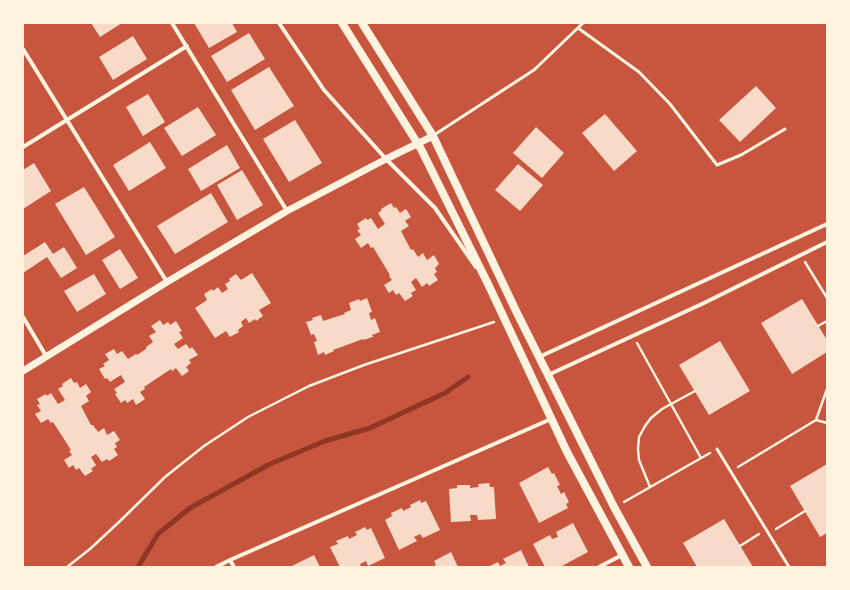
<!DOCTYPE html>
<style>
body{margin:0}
#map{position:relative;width:850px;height:590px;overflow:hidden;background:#c8553d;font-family:Arial,sans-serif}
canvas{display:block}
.frame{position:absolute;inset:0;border:24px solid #fff3e0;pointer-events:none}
</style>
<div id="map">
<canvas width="850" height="590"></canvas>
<div class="frame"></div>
</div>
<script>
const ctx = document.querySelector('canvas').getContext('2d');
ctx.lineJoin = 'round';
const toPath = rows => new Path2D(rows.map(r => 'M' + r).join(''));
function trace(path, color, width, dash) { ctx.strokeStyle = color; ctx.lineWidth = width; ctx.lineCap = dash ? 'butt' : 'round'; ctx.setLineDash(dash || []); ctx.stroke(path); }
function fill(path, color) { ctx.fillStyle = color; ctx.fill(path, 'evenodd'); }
const stream = toPath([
 [138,567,158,534,190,508,270,464,325,441,370,428,445,393,468,377]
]);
const building = toPath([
 [91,23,122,23,100,37],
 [194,23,232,23,237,32,209,48],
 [249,33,265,59,227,82,211,56],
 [133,36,147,59,113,80,99,57],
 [269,67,294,106,255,130,231,90],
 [756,86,776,108,740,142,719,120],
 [148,94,165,122,143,136,126,107],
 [198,107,216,135,182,156,164,128],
 [605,114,637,151,614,171,582,133],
 [295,120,322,163,289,182,263,139],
 [536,127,564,153,542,178,513,153],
 [150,142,166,168,129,191,113,165],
 [227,145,240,168,201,191,188,169],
 [34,163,51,191,23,209,23,170],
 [518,164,543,185,520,211,495,190],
 [242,170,263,205,237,220,217,185],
 [84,187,115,237,86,255,55,204],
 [211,193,228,222,175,254,157,226],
 [391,203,394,208,396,207,400,213,406,209,411,217,405,221,409,226,401,231,411,250,413,249,418,257,423,253,427,260,434,255,439,264,435,268,437,272,434,274,438,280,429,286,427,283,422,287,416,278,411,282,416,290,411,293,413,296,405,301,399,293,396,295,393,290,389,293,384,285,392,280,389,276,390,275,373,247,371,248,368,243,361,248,355,239,361,235,357,230,360,229,357,224,366,218,367,220,371,218,378,229,385,224,378,213,382,210,381,209],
 [45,242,53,254,64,247,77,268,61,278,47,257,23,273,23,256],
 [120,249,138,278,120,289,102,260],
 [252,273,271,303,259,310,263,316,256,321,255,319,249,323,246,318,241,322,243,326,238,330,239,332,230,337,226,331,215,338,195,308,207,300,204,294,212,289,213,291,218,287,222,293,228,289,225,284,230,281,229,279,236,274,241,280],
 [94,274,106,294,77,312,64,291],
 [367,298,372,312,369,313,371,320,375,318,380,332,372,335,373,337,363,340,363,339,333,350,334,351,325,355,324,352,318,355,314,342,317,341,314,334,311,335,306,322,313,320,312,318,321,315,323,321,345,314,344,313,351,310,349,303,359,299,360,301],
 [802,299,827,340,827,352,792,374,761,323],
 [160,320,163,325,168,322,170,325,176,321,182,331,179,332,183,338,174,344,178,349,186,344,190,349,192,347,198,355,189,360,191,363,186,367,189,371,182,376,176,368,172,371,171,369,144,387,145,389,140,392,145,399,136,405,133,399,127,403,125,400,121,403,115,394,117,393,114,389,125,382,121,375,110,382,107,378,105,379,99,369,105,366,103,364,109,360,105,354,114,349,117,354,122,351,128,359,136,354,137,355,146,349,146,347,153,342,149,336,156,332,151,326],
 [720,341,750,391,709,415,679,365],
 [71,378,74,383,77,382,80,388,86,384,91,392,86,396,89,401,81,406,91,425,93,425,98,432,104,428,107,435,114,431,120,440,115,443,117,447,114,449,118,455,109,461,107,459,102,462,96,454,91,457,96,465,91,469,93,471,85,476,79,468,76,470,73,465,69,468,64,460,72,455,69,451,71,450,53,422,51,423,48,419,41,423,35,414,41,411,37,405,40,404,37,399,46,394,47,396,51,393,58,404,65,400,58,389,63,386,62,384],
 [827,464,827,533,820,537,790,486],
 [548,467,552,474,554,473,560,485,557,486,561,494,564,492,569,502,566,504,568,508,539,523,519,483],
 [489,483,490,487,494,487,496,519,478,520,477,515,470,515,471,521,451,522,449,489,457,488,457,485,470,485,470,488,479,487,478,484],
 [420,500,421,503,426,501,440,530,423,538,420,534,414,537,417,541,399,550,385,520,392,516,391,513,402,508,403,511,411,507,410,505],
 [724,519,753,567,697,567,683,543],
 [573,523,588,552,560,567,545,567,533,544,550,535,552,539,558,537,556,532],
 [365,527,367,530,371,528,385,558,368,566,366,561,360,564,361,567,340,567,330,547,338,544,336,541,348,536,349,539,357,535,355,532],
 [521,550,529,567,488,567,498,562,500,566,506,563,503,559],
 [451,552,458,567,433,567,436,565,434,561],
 [314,555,320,567,290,567]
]);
const path = toPath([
 [805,262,827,298],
 [818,326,827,321],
 [637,343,701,458],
 [827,389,816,420,827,423],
 [738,467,816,420],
 [650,487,639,460,638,449,639,437,645,426,651,418,662,409,695,391],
 [624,502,710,453],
 [776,529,805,511],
 [740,546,759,534],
 [67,567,90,549,118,523,165,477,204,446,248,417,309,386,364,365,494,322]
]);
const service = toPath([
 [578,28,639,72,670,104,717,165,741,155,785,129],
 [434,135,534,70,583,23],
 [717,449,789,567]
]);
const minor = toPath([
 [172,23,287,211],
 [279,23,324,90,386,159,435,208,476,267],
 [23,49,167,282],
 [23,147,187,46],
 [23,317,46,356],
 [539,357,827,224],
 [548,375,704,303,827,242],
 [230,560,234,567],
 [216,567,230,560,551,419],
 [599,567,622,555]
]);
const tertiary = toPath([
 [23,371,167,282,287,211,386,159,433,136]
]);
const secondary = toPath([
 [342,23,421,149,489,286,567,452,629,567],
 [362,23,433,136,516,311,614,507,647,567]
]);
trace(stream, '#8f3625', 5);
fill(building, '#f7dbc8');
trace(path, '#fff3e0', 2.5);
trace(service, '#fff3e0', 3);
trace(minor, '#fff3e0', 4);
trace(tertiary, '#fff3e0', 7);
trace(secondary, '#fff3e0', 8);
</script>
